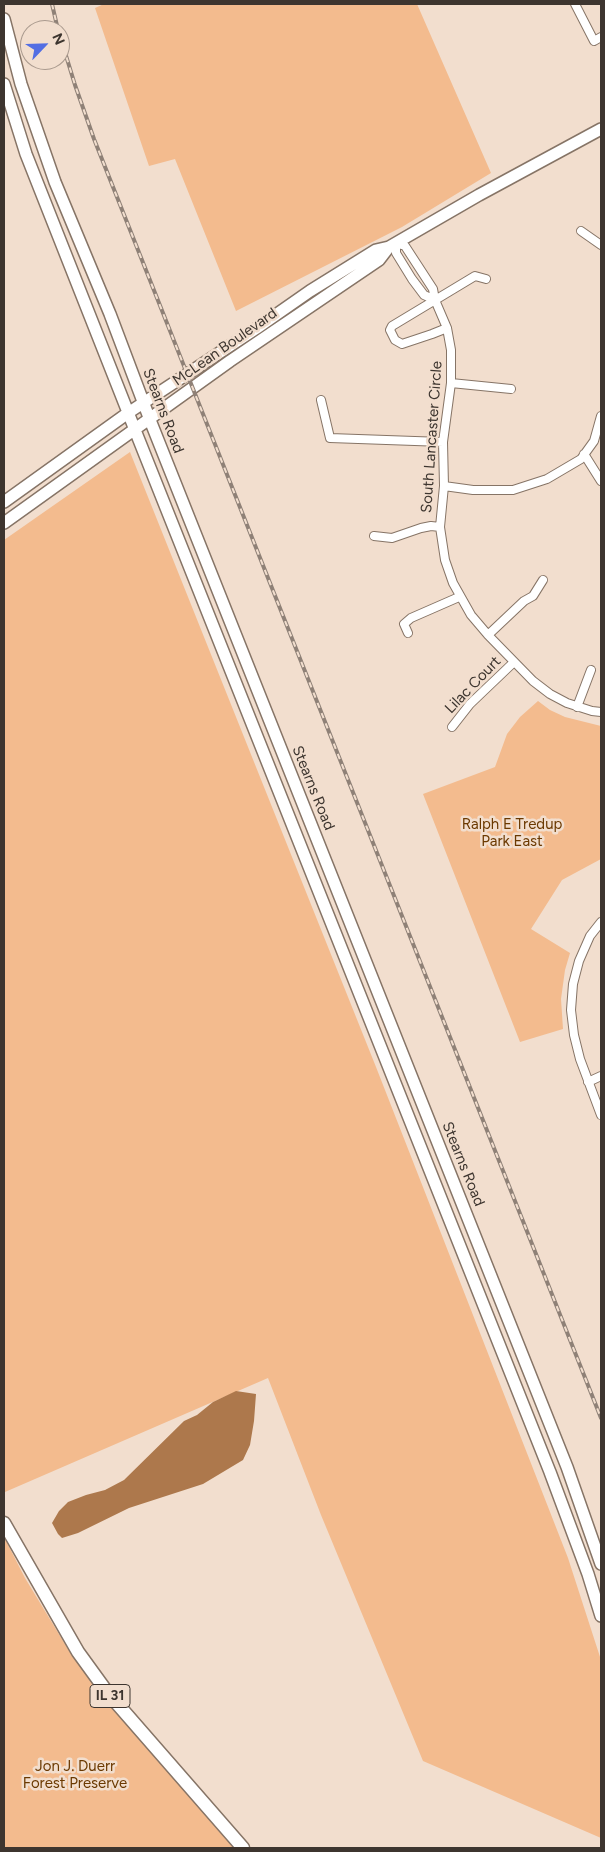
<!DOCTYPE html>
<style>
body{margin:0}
#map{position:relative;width:605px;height:1852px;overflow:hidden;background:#f2dece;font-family:Figtree,sans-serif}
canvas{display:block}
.frame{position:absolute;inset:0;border:5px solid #3d352f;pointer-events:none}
.north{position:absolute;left:20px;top:20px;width:50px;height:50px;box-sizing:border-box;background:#f2dece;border:1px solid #aa9a8e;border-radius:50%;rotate:66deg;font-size:14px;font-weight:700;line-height:20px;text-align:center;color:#3d352f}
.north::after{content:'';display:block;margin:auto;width:18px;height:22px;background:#536ee3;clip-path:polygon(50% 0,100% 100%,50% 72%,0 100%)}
</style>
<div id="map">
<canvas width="605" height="1852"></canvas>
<div class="frame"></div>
<div class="north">N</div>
</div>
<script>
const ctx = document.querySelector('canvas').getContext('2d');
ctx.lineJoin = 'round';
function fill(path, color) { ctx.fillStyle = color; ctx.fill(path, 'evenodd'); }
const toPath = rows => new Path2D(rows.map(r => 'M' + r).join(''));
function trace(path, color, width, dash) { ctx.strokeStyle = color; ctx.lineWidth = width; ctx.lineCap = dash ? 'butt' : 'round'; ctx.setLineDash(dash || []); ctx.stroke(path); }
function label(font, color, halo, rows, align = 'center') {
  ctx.font = font + ' Figtree,sans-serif'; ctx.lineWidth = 5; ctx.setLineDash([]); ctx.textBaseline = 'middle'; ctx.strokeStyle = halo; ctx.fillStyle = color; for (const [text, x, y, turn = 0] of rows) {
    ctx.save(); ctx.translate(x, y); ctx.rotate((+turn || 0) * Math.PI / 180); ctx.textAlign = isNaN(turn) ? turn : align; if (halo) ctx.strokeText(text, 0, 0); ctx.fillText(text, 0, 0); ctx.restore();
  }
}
const green = toPath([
 [104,4,417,4,491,173,402,227,236,311,175,159,149,166,95,8],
 [130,452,376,1067,568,1558,601,1660,601,1838,423,1761,321,1515,268,1378,5,1492,4,540],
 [538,701,550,710,565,717,601,726,601,859,562,880,531,929,570,953,565,970,561,999,563,1029,520,1042,423,794,495,767,507,734,520,717],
 [4,1537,25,1578,71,1654,114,1711,236,1848,4,1848]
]);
const water = toPath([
 [236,1391,256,1394,254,1421,250,1445,243,1460,203,1484,129,1508,78,1533,62,1538,58,1534,52,1523,59,1511,68,1502,86,1495,105,1490,124,1480,184,1421,197,1415,213,1402]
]);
const minor = toPath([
 [575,4,594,41,601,37],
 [581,231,601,245],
 [435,300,424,295,412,279,396,253,396,243,405,246,433,289,435,300,447,328,451,350,451,383,443,442,444,486,440,527,445,560,453,583,471,615,488,635,533,681,550,694,567,703,592,711,601,712],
 [447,328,432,334,402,344,395,340,390,330,392,326,397,323,475,276,486,279],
 [451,383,511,389],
 [321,400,330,438,443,442],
 [584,454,601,481],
 [444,486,473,490,513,490,547,479,581,459,594,441,601,416],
 [374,536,392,538,421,528,431,526,440,527],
 [408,633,404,624,411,618,459,597],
 [488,635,524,601,533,596,543,580],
 [577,707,591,670],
 [452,727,470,704,514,662],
 [601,922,590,936,579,961,573,984,571,1010,574,1035,580,1059,601,1115],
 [588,1082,601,1076]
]);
const secondary = toPath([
 [4,19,21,84,55,182,110,314,150,420,567,1467,601,1564],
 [4,84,26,154,135,430,550,1472,588,1574,601,1616],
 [4,502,128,413,257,328,310,291,376,250,389,247],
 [4,523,230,361,379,260,389,247,479,195,601,129]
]);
const primary = toPath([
 [4,1523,78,1652,107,1692,243,1848]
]);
const rail = toPath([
 [52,4,58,30],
 [60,36,75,85,94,139,601,1418]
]);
const shields = [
 [110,1696,40]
];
const shieldNames = [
 ["IL 31",110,1696]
];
const streetNames = [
 ["McLean Boulevard",225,347,-35],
 ["Stearns Road",163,411,69],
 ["South Lancaster Circle",432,437,-86],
 ["Lilac Court",473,685,-46],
 ["Stearns Road",313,788,68],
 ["Stearns Road",463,1164,68]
];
const parkNames = [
 ["Ralph E Tredup",512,825],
 ["Park East",512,842],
 ["Jon J. Duerr",75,1767],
 ["Forest Preserve",75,1784]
];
fill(green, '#f3bb8e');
fill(water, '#ad784c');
trace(minor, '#867466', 10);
trace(secondary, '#867466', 14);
trace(primary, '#867466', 15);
trace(minor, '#fff', 8);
trace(secondary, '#fff', 11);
trace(primary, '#fff', 12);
trace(rail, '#8f8177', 4);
trace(rail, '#f2dece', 2, [5.5]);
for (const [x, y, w] of shields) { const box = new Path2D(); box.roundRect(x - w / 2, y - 11.5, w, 23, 4); ctx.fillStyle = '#f2dece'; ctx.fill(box); trace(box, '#3d352f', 1); }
label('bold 14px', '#3d352f', null, shieldNames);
label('15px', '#3d352f', '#f2dece', streetNames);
label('15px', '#6b3900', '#f2dece', parkNames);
</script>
